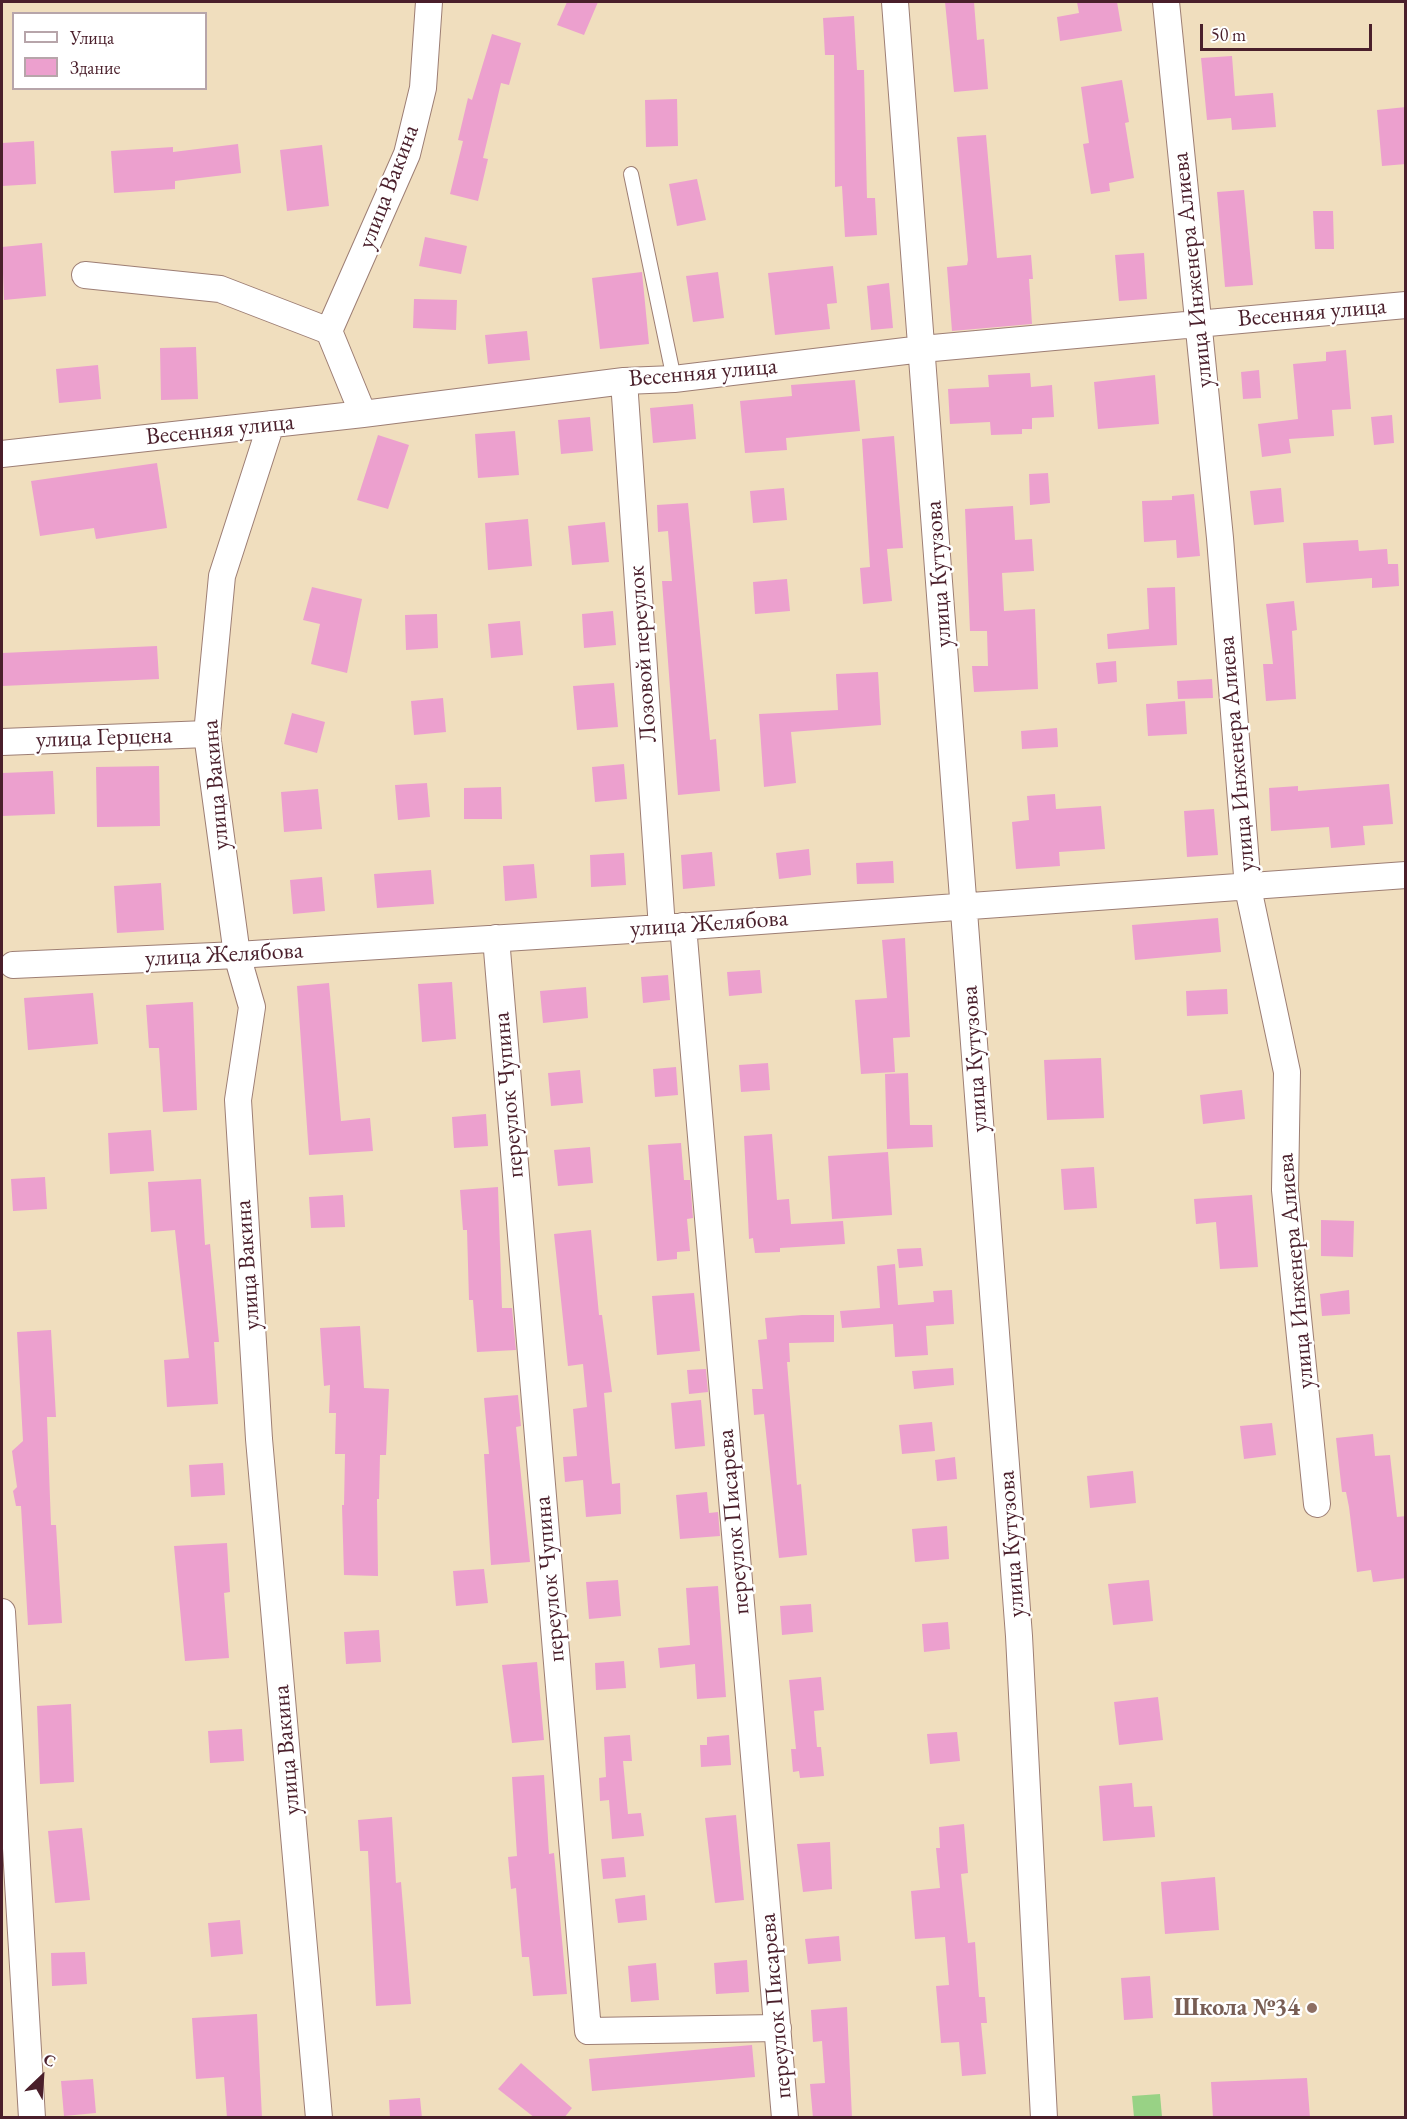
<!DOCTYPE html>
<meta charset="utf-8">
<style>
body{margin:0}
#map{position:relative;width:1407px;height:2119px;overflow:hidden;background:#f0debe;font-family:"EB Garamond",serif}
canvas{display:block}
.frame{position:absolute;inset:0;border:3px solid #4a1f2b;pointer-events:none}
.legend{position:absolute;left:12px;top:12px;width:195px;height:78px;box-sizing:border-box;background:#fff;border:2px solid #b7a5aa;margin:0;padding:8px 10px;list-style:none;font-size:18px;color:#4a1f2b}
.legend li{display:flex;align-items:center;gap:12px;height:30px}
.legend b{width:30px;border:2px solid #b7a5aa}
.north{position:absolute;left:12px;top:2047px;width:60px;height:60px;-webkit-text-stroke:4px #fff;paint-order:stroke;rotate:25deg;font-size:16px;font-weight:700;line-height:24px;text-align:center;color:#4a1f2b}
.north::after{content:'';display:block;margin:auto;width:21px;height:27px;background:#4a1f2b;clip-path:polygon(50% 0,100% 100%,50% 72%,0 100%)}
.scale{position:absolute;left:1200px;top:24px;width:172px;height:27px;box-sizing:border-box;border:3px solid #4a1f2b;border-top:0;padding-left:8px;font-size:18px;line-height:21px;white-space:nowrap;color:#4a1f2b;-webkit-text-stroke:4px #fff;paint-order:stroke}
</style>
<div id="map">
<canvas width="1407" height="2119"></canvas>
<div class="frame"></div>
<ul class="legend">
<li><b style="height:8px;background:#fff"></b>Улица</li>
<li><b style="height:16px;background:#eca0ce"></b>Здание</li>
</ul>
<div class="north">С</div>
<div class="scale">50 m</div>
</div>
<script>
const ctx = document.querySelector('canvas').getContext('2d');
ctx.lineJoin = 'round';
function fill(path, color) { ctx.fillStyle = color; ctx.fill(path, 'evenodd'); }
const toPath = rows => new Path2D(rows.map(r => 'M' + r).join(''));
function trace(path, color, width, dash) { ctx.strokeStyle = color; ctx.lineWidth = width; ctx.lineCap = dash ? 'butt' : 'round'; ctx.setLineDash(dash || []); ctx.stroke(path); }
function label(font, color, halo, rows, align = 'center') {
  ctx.font = font + ' "EB Garamond",serif'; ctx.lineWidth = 5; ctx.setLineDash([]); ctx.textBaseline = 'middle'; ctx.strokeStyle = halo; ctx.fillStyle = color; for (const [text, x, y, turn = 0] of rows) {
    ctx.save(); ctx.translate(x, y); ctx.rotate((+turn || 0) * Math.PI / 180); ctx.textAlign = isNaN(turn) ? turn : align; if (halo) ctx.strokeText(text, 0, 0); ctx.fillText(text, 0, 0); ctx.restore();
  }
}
const green = toPath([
 [1160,2094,1162,2117,1134,2117,1132,2096]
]);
const building = toPath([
 [567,2,598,2,584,35,557,25],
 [945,2,974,2,977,40,984,39,988,89,954,92],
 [1077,2,1117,2,1122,31,1060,41,1057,17,1079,13],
 [854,16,857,70,864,70,867,198,875,198,877,235,845,237,842,186,835,187,834,55,825,55,823,18],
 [492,34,521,43,509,85,501,83,483,158,488,159,478,201,450,194,463,141,458,140,468,98,472,100],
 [1232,56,1235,96,1273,93,1276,127,1232,130,1231,118,1207,120,1201,58],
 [1122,80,1129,122,1125,123,1134,178,1109,183,1110,191,1091,194,1083,144,1089,143,1081,87],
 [677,99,678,146,646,147,645,100],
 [1406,107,1406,164,1382,166,1377,110],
 [986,135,997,258,1031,255,1033,279,1029,279,1032,324,952,331,947,267,967,265,968,260,957,137],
 [34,141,36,184,2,186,2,143],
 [238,144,241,173,175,181,175,189,114,193,111,151,173,147,173,152],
 [322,145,329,206,287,211,280,150],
 [697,179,706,220,677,226,669,184],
 [1244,190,1253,285,1225,287,1217,192],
 [1313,211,1333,211,1334,249,1315,249],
 [425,237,467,246,461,274,419,266],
 [42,243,46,296,4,300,2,247],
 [1144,253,1147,299,1119,301,1115,255],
 [833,266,837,303,827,304,830,329,775,335,768,273],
 [642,272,649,344,600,349,592,278],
 [718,272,724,318,693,322,686,276],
 [889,283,893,328,871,330,867,286],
 [414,299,457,300,456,330,413,328],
 [527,331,530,360,488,364,485,335],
 [196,347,198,399,161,400,160,348],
 [1346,350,1351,409,1332,410,1334,436,1289,439,1291,453,1262,457,1258,424,1298,419,1293,364,1326,361,1326,352],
 [98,365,101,399,59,403,56,369],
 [1259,370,1261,398,1243,399,1241,372],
 [1030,373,1031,387,1052,385,1054,417,1032,418,1032,429,1022,429,1022,434,991,435,990,422,950,424,948,389,989,387,988,375],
 [1155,375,1159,424,1098,429,1094,382],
 [855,380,860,431,786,438,787,450,745,453,740,401,792,396,791,385],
 [693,404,696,439,653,443,650,408],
 [1392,415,1394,443,1374,445,1371,417],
 [590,417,593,451,561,454,558,420],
 [515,431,519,475,478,478,475,434],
 [378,435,409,445,388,509,357,500],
 [894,436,903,548,887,549,892,601,863,604,860,568,870,567,862,439],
 [157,463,167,528,96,539,94,528,40,536,31,481],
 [1048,473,1050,503,1030,505,1029,474],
 [784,488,787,520,753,523,750,491],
 [1281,488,1284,522,1254,525,1250,491],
 [1194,494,1200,556,1177,558,1176,540,1144,542,1142,501,1172,500,1172,496],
 [688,503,710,740,716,739,720,791,678,795,662,581,672,581,668,531,658,532,657,505],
 [1013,506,1015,540,1032,539,1034,571,1002,573,1004,611,1035,609,1038,689,974,692,972,666,988,666,987,631,970,631,965,509],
 [528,519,532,566,488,570,485,523],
 [605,522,609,562,572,565,568,526],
 [1358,540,1359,551,1387,549,1388,564,1398,564,1399,586,1372,588,1372,578,1306,583,1303,543],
 [787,579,790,611,755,614,753,582],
 [312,587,362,599,347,673,311,664,320,624,303,620],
 [1175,587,1177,645,1108,649,1107,634,1149,629,1147,588],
 [1294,601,1297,630,1292,631,1296,699,1266,701,1263,664,1273,664,1266,604],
 [613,611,616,645,584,648,582,614],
 [437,614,438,648,406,650,405,615],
 [520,621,523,655,491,658,488,624],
 [157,646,159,679,2,686,2,653],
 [1116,661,1117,682,1098,684,1096,663],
 [878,672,881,725,791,732,796,783,764,787,759,714,838,710,836,674],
 [1212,679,1213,698,1178,699,1177,681],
 [614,683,618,727,577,730,573,686],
 [443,698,446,732,414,735,411,701],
 [1185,701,1187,734,1148,736,1146,704],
 [292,713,325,722,317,753,284,744],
 [1057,728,1058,747,1022,749,1021,731],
 [624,764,627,799,595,802,592,767],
 [159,766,160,826,97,827,96,767],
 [53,771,55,814,2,816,2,773],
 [427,783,430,817,398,820,395,785],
 [1389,784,1393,824,1363,826,1365,845,1331,848,1329,827,1271,831,1269,788,1298,786,1298,791],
 [501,787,502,819,464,819,464,788],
 [318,789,322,829,284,832,281,792],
 [1055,794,1056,809,1101,806,1105,849,1059,852,1060,866,1016,869,1012,822,1029,820,1027,796],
 [1214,809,1218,855,1187,857,1184,811],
 [809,849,811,875,779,879,776,853],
 [712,852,715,886,683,889,681,855],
 [624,853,626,885,591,887,590,855],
 [893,861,894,883,857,884,856,863],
 [534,864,537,898,505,901,503,866],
 [431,870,434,904,377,908,374,874],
 [322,877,325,911,293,914,290,880],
 [161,883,164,930,117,933,114,886],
 [1218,918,1221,952,1135,960,1132,925],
 [905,938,910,1037,893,1038,895,1072,861,1074,855,1000,887,998,882,940],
 [760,970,762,993,729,996,727,972],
 [668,975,670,1000,643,1003,641,977],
 [452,982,456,1039,422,1042,418,984],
 [329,983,341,1121,370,1118,373,1151,309,1155,297,986],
 [586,987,588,1018,543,1023,540,991],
 [1227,989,1228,1014,1187,1016,1186,991],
 [93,993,98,1044,28,1050,24,998],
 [193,1002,197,1110,163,1112,159,1048,149,1048,146,1005],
 [1101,1058,1104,1118,1047,1120,1044,1060],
 [768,1063,770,1090,741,1092,739,1065],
 [676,1067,678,1095,655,1097,653,1069],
 [580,1070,583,1103,551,1106,548,1073],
 [908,1073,910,1125,932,1125,933,1147,887,1149,885,1074],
 [1242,1090,1245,1119,1203,1124,1200,1095],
 [486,1114,488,1146,454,1148,452,1117],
 [151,1130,154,1171,110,1174,108,1133],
 [772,1134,777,1200,789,1199,791,1224,843,1221,845,1244,780,1248,780,1252,755,1253,753,1238,749,1239,744,1136],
 [681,1143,684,1180,690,1180,693,1218,687,1219,690,1251,677,1252,677,1259,657,1261,648,1145],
 [590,1147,593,1183,558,1186,554,1150],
 [888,1152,892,1215,832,1219,828,1156],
 [1094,1167,1097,1208,1064,1210,1061,1169],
 [45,1177,47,1209,13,1211,11,1179],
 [201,1179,205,1245,210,1244,219,1342,214,1342,218,1404,167,1407,164,1360,189,1358,175,1230,151,1232,148,1182],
 [498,1187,502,1308,512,1308,516,1350,477,1352,473,1300,469,1300,467,1230,463,1230,460,1190],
 [343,1195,345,1227,311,1228,309,1197],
 [1252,1195,1258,1267,1220,1269,1216,1222,1196,1224,1194,1199],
 [1321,1220,1354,1221,1353,1257,1321,1256],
 [591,1230,599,1315,602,1315,612,1392,604,1393,612,1484,620,1483,621,1514,586,1517,583,1480,565,1482,563,1457,577,1456,573,1409,587,1407,583,1364,568,1366,554,1234],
 [921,1248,923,1266,899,1268,897,1249],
 [895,1264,898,1305,934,1302,933,1291,952,1290,954,1324,926,1326,928,1355,895,1357,893,1324,842,1328,840,1311,880,1308,877,1266],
 [1349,1290,1350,1314,1322,1316,1320,1294],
 [694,1293,700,1351,657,1355,652,1296],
 [802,1315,834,1315,834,1342,789,1343,790,1362,787,1362,797,1485,801,1484,807,1555,779,1558,764,1414,754,1415,752,1389,763,1389,758,1340,767,1339,765,1318],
 [360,1326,364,1388,389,1389,386,1455,380,1455,379,1499,377,1499,378,1576,344,1575,342,1505,344,1505,345,1454,335,1454,336,1413,329,1413,330,1385,324,1386,320,1328],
 [51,1330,56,1417,47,1417,51,1525,56,1525,62,1623,28,1625,21,1506,16,1506,13,1491,17,1487,12,1451,23,1441,17,1332],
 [953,1368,954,1385,914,1389,912,1371],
 [706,1369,708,1392,689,1394,687,1370],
 [518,1395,521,1426,516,1427,530,1562,491,1565,484,1454,489,1454,484,1398],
 [701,1400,705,1446,675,1449,671,1403],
 [932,1422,935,1451,902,1454,899,1425],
 [1272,1423,1276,1455,1244,1459,1240,1426],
 [1373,1434,1375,1456,1390,1455,1397,1517,1406,1516,1406,1578,1373,1582,1371,1570,1357,1572,1349,1507,1346,1492,1342,1492,1336,1438],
 [955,1457,957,1479,937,1481,935,1460],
 [223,1463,225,1495,191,1497,189,1465],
 [1133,1471,1136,1503,1090,1508,1087,1476],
 [707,1492,709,1513,718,1512,720,1536,680,1539,676,1495],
 [947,1526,949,1559,915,1562,912,1529],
 [227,1543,230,1592,224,1593,229,1658,185,1661,174,1546],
 [484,1569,488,1603,456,1606,453,1571],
 [618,1580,621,1616,589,1619,586,1582],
 [1149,1580,1153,1621,1113,1625,1108,1584],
 [718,1586,726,1697,697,1699,695,1664,660,1668,658,1648,690,1645,686,1588],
 [811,1604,813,1632,782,1635,780,1606],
 [948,1622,950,1649,924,1652,922,1624],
 [379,1630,381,1662,346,1664,344,1632],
 [624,1661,626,1688,596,1690,595,1663],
 [537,1662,544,1740,512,1743,502,1665],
 [821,1677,824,1710,814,1711,817,1747,821,1747,824,1776,800,1778,799,1771,793,1772,791,1749,796,1749,789,1680],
 [1158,1697,1163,1740,1119,1745,1114,1702],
 [71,1704,74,1782,40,1784,37,1706],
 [242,1729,244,1761,210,1763,208,1731],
 [957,1732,960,1761,930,1764,927,1734],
 [630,1735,632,1761,623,1761,628,1814,641,1813,644,1836,612,1839,609,1800,600,1801,599,1778,606,1777,604,1737],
 [729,1735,731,1765,701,1767,700,1745,707,1745,707,1737],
 [544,1775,549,1854,554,1853,567,1994,533,1996,529,1957,522,1957,516,1888,511,1889,508,1857,517,1856,512,1777],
 [1132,1783,1134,1807,1152,1806,1155,1837,1103,1841,1099,1786],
 [736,1815,744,1900,715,1903,705,1818],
 [392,1817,396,1883,401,1882,411,2004,376,2006,368,1851,360,1851,358,1820],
 [964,1824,968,1873,961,1874,968,1943,975,1942,979,1997,985,1997,987,2023,981,2023,986,2074,962,2076,959,2042,941,2043,936,1986,949,1985,945,1937,915,1939,911,1891,940,1888,936,1848,940,1848,939,1827],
 [82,1828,90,1900,55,1903,48,1831],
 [830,1842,832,1889,803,1892,797,1844],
 [624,1857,626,1877,603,1879,601,1859],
 [1215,1877,1219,1930,1165,1934,1161,1882],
 [645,1895,647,1920,618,1923,615,1899],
 [240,1920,243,1954,211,1957,208,1923],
 [839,1936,841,1961,808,1964,805,1939],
 [85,1952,87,1984,52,1986,51,1953],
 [747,1960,749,1992,716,1994,714,1963],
 [656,1963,659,2000,631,2002,628,1966],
 [1150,1976,1153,2018,1124,2020,1121,1978],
 [847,2007,852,2118,813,2118,810,2084,825,2083,822,2041,813,2042,811,2010],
 [257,2014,262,2118,227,2118,224,2077,196,2079,192,2018],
 [752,2045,755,2077,592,2091,589,2059],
 [521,2063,572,2108,564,2118,535,2118,498,2089],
 [1307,2078,1310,2118,1213,2118,1211,2082],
 [93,2079,96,2113,64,2116,61,2081],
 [420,2098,422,2118,390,2118,389,2100]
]);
const lane = toPath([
 [631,174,674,379]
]);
const street = toPath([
 [895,2,1019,1636,1044,2118],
 [1166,2,1220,538,1248,888,1287,1072,1285,1190,1317,1504],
 [85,275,220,289,329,331,363,414],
 [329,331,407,154,423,88,429,2],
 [624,381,662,928],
 [271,424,222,576,207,734,237,955,252,1007,238,1100,259,1439,319,2118],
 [2,454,363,414,624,381,674,379,922,349,1406,305],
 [2,742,207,734],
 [683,926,785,2118],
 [496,938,588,2031,778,2028],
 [13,965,237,955,662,928,1406,875],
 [2,1612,32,2118]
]);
const markers = [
 [1312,2008,6,"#8d6e63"]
];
const streetNames = [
 ["улица Вакина",389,187,-69],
 ["улица Инженера Алиева",1193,270,-96],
 ["Весенняя улица",1312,313,-5],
 ["Весенняя улица",703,373,-5],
 ["Весенняя улица",220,430,-6],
 ["улица Кутузова",939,574,-94],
 ["Лозовой переулок",643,654,-94],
 ["улица Герцена",104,738,-2],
 ["улица Инженера Алиева",1237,754,-95],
 ["улица Вакина",216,785,-95],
 ["улица Желябова",709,924,-4],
 ["улица Желябова",224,955,-3],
 ["улица Кутузова",975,1059,-94],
 ["переулок Чупина",509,1095,-95],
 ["улица Вакина",248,1265,-94],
 ["улица Инженера Алиева",1296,1271,-95],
 ["переулок Писарева",734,1522,-95],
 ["улица Кутузова",1012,1544,-94],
 ["переулок Чупина",550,1579,-95],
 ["улица Вакина",287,1750,-95],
 ["переулок Писарева",776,2006,-95]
];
const educationNames = [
 ["Школа №34",1300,2008]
];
fill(green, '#98d285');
fill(building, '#eca0ce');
trace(lane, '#9d7e74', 16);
trace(street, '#9d7e74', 28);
trace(lane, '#fff', 14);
trace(street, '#fff', 26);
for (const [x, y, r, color] of markers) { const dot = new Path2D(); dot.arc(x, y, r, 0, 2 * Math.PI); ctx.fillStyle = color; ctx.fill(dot); trace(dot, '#fff', 2); }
label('24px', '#4a1f2b', '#fff', streetNames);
label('bold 24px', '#785e54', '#fff', educationNames, 'right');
</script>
